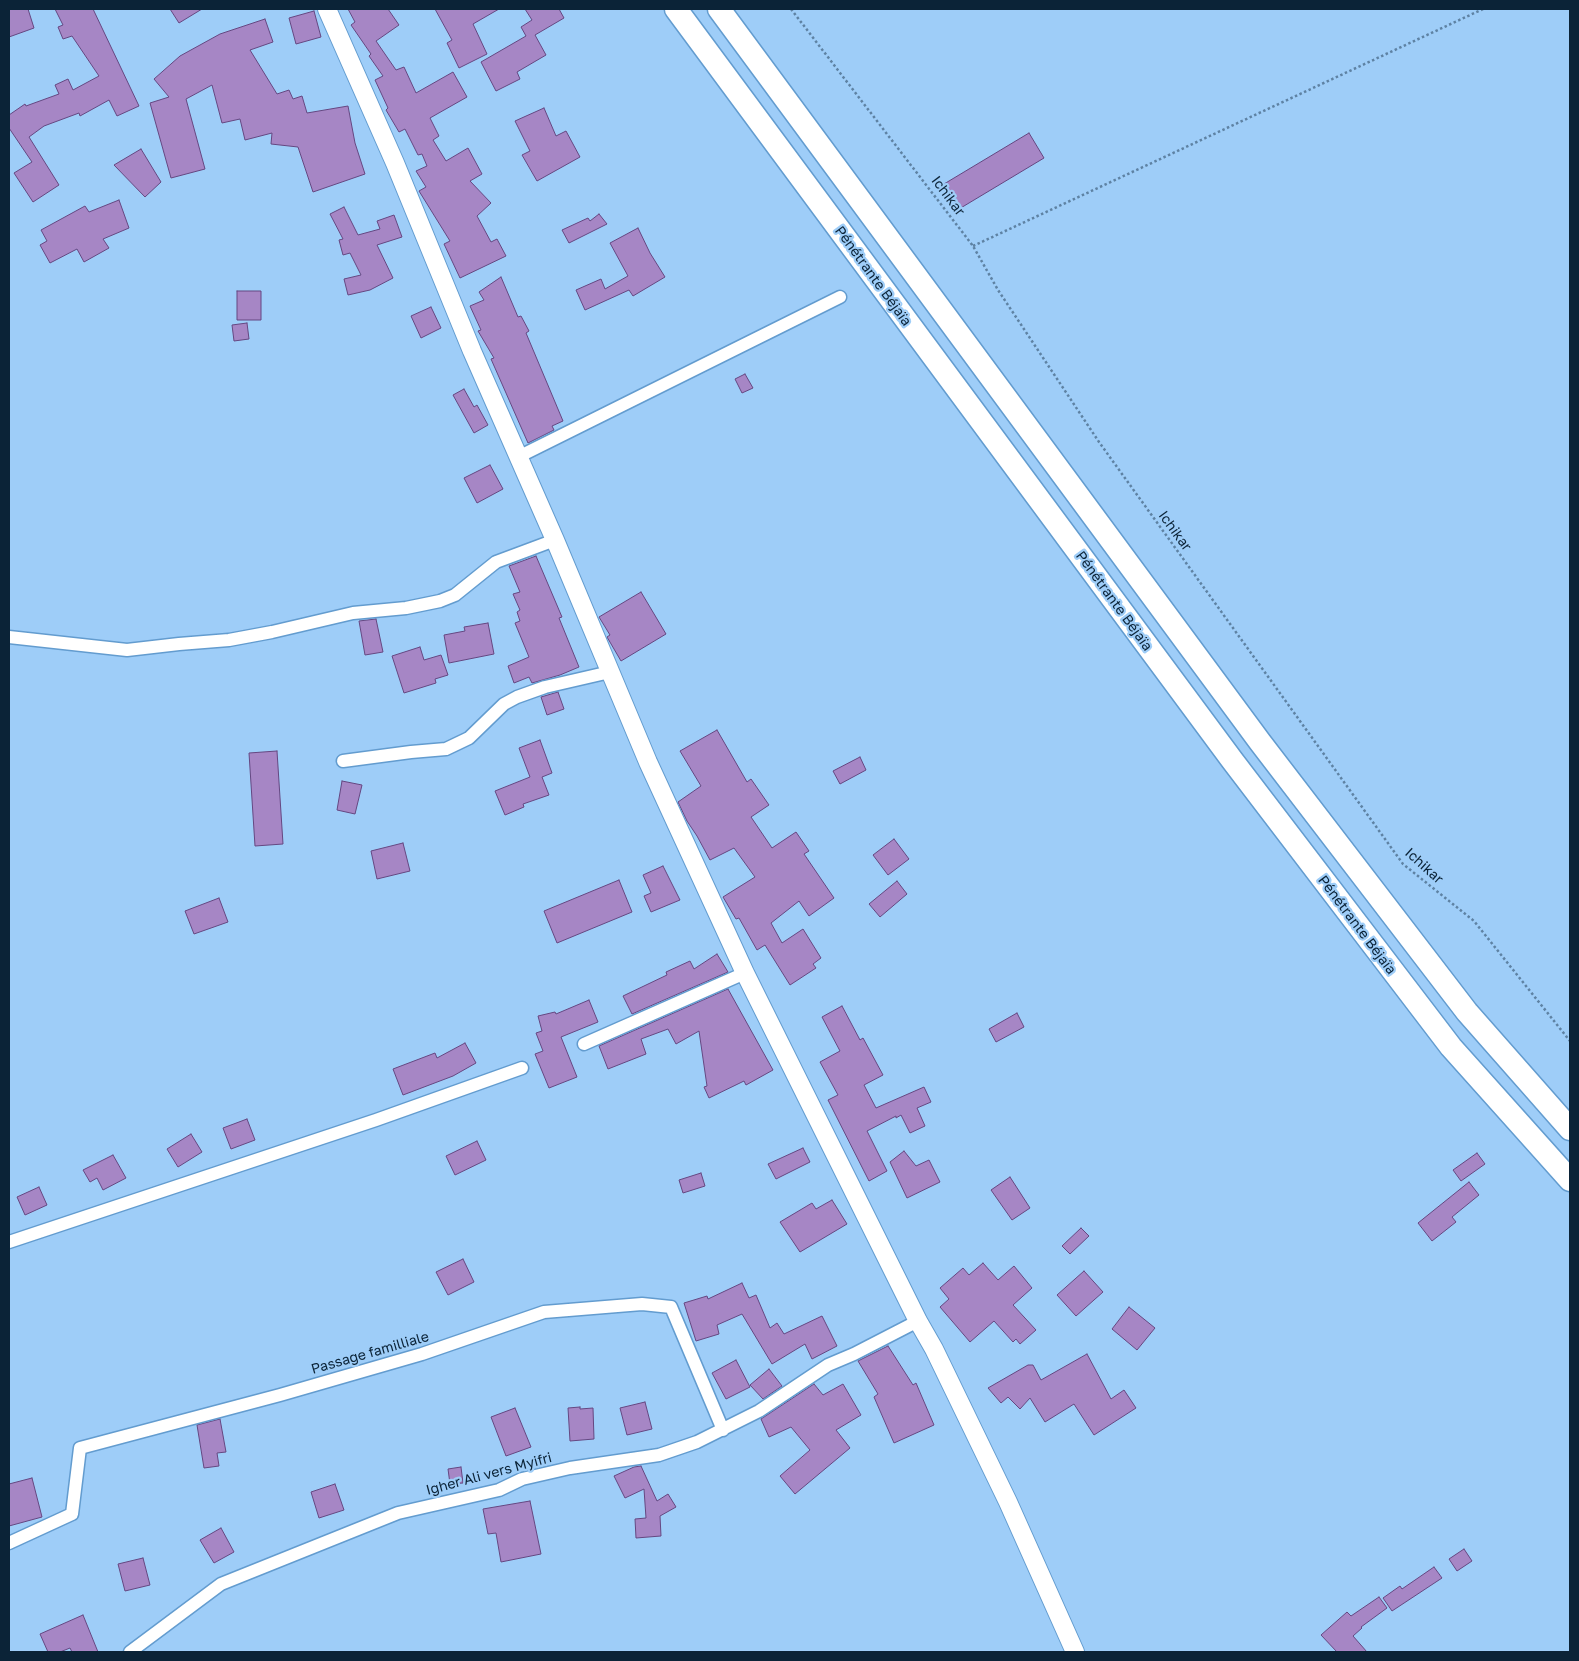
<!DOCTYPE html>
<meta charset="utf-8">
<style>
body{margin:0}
#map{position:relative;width:1579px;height:1661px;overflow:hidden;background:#9ecdf8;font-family:"Golos Text",sans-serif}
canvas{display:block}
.frame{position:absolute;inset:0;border:10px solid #0b2337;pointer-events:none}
</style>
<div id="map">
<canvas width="1579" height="1661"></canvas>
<div class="frame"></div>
</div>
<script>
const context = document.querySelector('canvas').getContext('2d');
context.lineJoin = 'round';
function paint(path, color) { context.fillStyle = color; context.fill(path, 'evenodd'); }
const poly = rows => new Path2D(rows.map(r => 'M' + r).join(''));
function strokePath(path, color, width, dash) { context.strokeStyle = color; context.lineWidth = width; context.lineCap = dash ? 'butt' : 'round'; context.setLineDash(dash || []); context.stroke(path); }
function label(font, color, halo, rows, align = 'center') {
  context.font = font + ' "Golos Text",sans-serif'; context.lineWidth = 4.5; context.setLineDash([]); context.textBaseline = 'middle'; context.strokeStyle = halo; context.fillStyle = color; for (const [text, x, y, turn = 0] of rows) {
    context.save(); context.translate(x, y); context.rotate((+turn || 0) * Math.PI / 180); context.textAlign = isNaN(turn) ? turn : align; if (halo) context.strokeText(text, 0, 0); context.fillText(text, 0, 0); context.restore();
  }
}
const building = poly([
 [9,9,28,9,34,28,9,37,9,9],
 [55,9,93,9,139,106,117,116,109,100,80,116,79,113,44,126,29,137,59,185,33,202,14,173,32,162,9,128,9,115,25,104,26,106,59,94,55,85,68,79,73,90,99,76,72,36,63,39,58,27,63,25,55,9],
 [170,9,202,9,179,23,170,9],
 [348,9,388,9,399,25,376,41,396,70,404,67,416,93,453,72,467,97,430,118,439,136,433,140,446,161,468,148,482,174,470,181,491,203,477,216,491,242,497,239,506,256,460,278,444,244,450,241,419,191,426,187,416,171,427,166,422,154,418,155,405,129,399,132,386,110,388,108,375,80,383,76,369,56,371,54,351,25,355,22,348,9],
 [435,9,499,9,473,24,487,54,459,68,447,43,452,40,435,9],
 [525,9,559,9,564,18,535,35,546,55,517,72,520,79,496,91,481,62,526,36,521,27,532,20,525,9],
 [314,11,321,37,296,44,289,18,314,11],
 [265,19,273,42,250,50,277,94,289,90,293,99,302,96,307,113,348,106,355,143,365,174,313,192,298,147,271,144,272,133,245,140,240,119,222,123,212,85,186,99,205,169,171,178,150,103,169,97,154,79,180,56,220,34,265,19],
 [544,108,556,136,566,131,580,157,537,181,522,155,530,151,515,121,544,108],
 [1029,133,1044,158,954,212,939,187,1029,133],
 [141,149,161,182,145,197,114,165,141,149],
 [119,200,129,228,103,239,109,248,84,262,77,249,50,263,40,245,47,241,41,230,85,206,89,212,119,200],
 [344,207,358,235,380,229,377,221,394,215,402,237,377,245,393,278,370,290,348,295,344,279,361,275,350,253,343,255,339,240,343,239,330,214,344,207],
 [599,214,607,224,569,243,562,230,588,218,590,221,599,214],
 [638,228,650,253,665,277,633,296,629,290,585,310,576,290,601,279,605,289,628,276,610,243,638,228],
 [501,277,518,317,521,316,529,331,526,333,563,421,552,426,554,430,528,443,491,359,494,358,478,331,481,330,470,306,484,300,479,292,501,277],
 [237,291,261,291,261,320,237,320,237,291],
 [431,307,441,328,421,338,411,316,431,307],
 [247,323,249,339,234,341,232,325,247,323],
 [745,374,753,388,742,393,735,379,745,374],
 [464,389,474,407,477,405,488,425,474,433,453,395,464,389],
 [490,465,503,489,477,503,464,478,490,465],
 [536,556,562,617,559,618,579,667,560,675,532,683,529,677,514,683,508,666,529,657,515,623,520,621,517,612,520,610,513,594,520,592,509,566,536,556],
 [641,592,666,634,621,661,607,637,610,635,599,617,641,592],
 [376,619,383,652,365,655,359,621,376,619],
 [488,623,494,654,449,663,444,635,465,631,464,627,488,623],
 [420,647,424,660,441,655,448,675,435,679,436,683,404,693,392,656,420,647],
 [558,692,564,709,547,715,541,697,558,692],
 [717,730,747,782,751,779,769,805,751,817,772,848,796,832,809,851,804,854,834,898,809,916,799,901,771,923,782,943,803,929,821,958,813,964,816,968,790,985,765,945,757,950,739,918,736,919,723,897,755,877,734,848,710,860,697,836,687,821,678,802,701,786,680,751,717,730],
 [540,740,552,773,542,777,549,795,523,804,524,807,505,815,495,791,530,777,519,748,540,740],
 [277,751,283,844,255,846,249,753,277,751],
 [860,757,866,770,840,784,833,771,860,757],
 [342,781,362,785,355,814,337,810,342,781],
 [894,839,909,859,888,875,873,855,894,839],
 [403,843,410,871,377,879,371,851,403,843],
 [663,866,680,900,651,912,644,896,651,893,643,875,663,866],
 [619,880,632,912,557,943,544,911,619,880],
 [897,881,907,894,880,917,869,904,897,881],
 [219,898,228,922,194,934,185,911,219,898],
 [717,954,728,972,632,1014,623,996,667,975,666,972,690,961,694,969,717,954],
 [728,989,773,1070,746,1085,744,1081,709,1098,704,1087,707,1086,699,1031,676,1044,668,1029,641,1039,646,1054,608,1069,599,1046,728,989],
 [589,1000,598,1022,561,1037,577,1077,549,1088,535,1054,543,1051,536,1033,542,1031,538,1016,555,1012,556,1014,589,1000],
 [842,1006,860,1040,863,1038,883,1075,864,1085,876,1108,924,1087,931,1102,917,1108,925,1126,910,1133,901,1115,896,1118,896,1116,867,1131,887,1171,869,1181,828,1100,838,1095,820,1062,840,1051,822,1017,842,1006],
 [1017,1013,1024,1027,996,1042,989,1029,1017,1013],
 [465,1043,476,1063,453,1076,403,1095,393,1069,435,1053,437,1058,465,1043],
 [247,1119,255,1140,231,1149,223,1128,247,1119],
 [191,1134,202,1152,178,1167,167,1149,191,1134],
 [477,1141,486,1160,455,1175,446,1156,477,1141],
 [803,1148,810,1162,776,1179,768,1164,803,1148],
 [904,1151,916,1166,929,1160,940,1182,907,1198,890,1162,904,1151],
 [1477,1153,1485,1164,1461,1181,1453,1170,1477,1153],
 [113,1155,126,1178,103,1190,97,1178,90,1182,83,1170,113,1155],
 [701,1173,705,1186,683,1193,679,1180,701,1173],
 [1010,1177,1030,1208,1012,1220,991,1190,1010,1177],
 [1469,1182,1479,1195,1452,1217,1456,1222,1432,1241,1418,1223,1469,1182],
 [39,1187,47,1205,25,1215,17,1197,39,1187],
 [832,1200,847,1224,800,1252,780,1222,812,1203,816,1209,832,1200],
 [1081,1228,1089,1236,1070,1254,1062,1246,1081,1228],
 [463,1259,474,1282,448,1295,436,1272,463,1259],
 [983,1263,998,1280,1014,1266,1032,1288,1013,1305,1036,1330,1020,1344,1016,1339,1013,1342,994,1321,970,1342,940,1307,949,1299,940,1288,963,1268,969,1275,983,1263],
 [1084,1271,1103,1292,1076,1316,1057,1295,1084,1271],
 [742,1283,749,1298,756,1295,770,1328,777,1323,784,1334,822,1316,837,1346,812,1359,805,1344,772,1364,742,1314,717,1325,719,1334,696,1341,684,1303,707,1296,708,1299,742,1283],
 [1129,1307,1155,1328,1137,1350,1112,1329,1129,1307],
 [888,1346,913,1385,916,1383,934,1425,894,1443,874,1397,878,1394,858,1361,888,1346],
 [1087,1354,1111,1399,1124,1390,1136,1408,1094,1435,1074,1404,1045,1422,1030,1398,1020,1409,1008,1397,1001,1403,988,1388,1028,1365,1033,1365,1041,1380,1087,1354],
 [736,1360,750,1387,726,1399,712,1373,736,1360],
 [769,1369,782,1386,763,1399,750,1385,769,1369],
 [814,1384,823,1395,843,1384,861,1415,836,1430,850,1448,795,1494,780,1476,810,1450,791,1427,769,1437,761,1419,814,1384],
 [645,1402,652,1429,627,1435,620,1408,645,1402],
 [580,1407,580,1409,593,1408,594,1439,570,1441,568,1408,580,1407],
 [515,1408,531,1447,506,1456,491,1417,515,1408],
 [220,1419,226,1452,217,1453,219,1466,204,1468,197,1425,220,1419],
 [641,1466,657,1501,668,1494,676,1507,660,1516,661,1536,636,1538,635,1519,646,1518,644,1489,625,1498,614,1476,634,1467,641,1466],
 [461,1467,463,1483,450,1484,448,1469,461,1467],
 [32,1478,42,1517,9,1526,9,1484,32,1478],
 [335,1484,344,1510,319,1518,311,1492,335,1484],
 [530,1501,541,1554,501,1562,496,1533,488,1534,483,1509,530,1501],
 [221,1528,234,1552,214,1563,200,1540,221,1528],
 [1464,1549,1472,1561,1457,1571,1449,1559,1464,1549],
 [143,1558,150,1585,125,1591,118,1564,143,1558],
 [1434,1567,1442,1578,1392,1611,1383,1598,1400,1586,1402,1589,1434,1567],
 [1379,1597,1387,1608,1361,1627,1362,1628,1353,1636,1367,1652,1337,1652,1321,1635,1347,1612,1351,1616,1379,1597],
 [83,1615,98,1652,72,1652,70,1648,60,1652,48,1652,40,1634,83,1615]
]);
const path = poly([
 [791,9,973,246,998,290,1099,442,1403,864,1474,921,1570,1041],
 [973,246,1483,9]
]);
const minor = poly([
 [518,457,840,297],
 [9,637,127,650,179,644,229,640,272,632,353,613,406,608,440,601,455,595,496,562,555,540],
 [343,761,411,752,446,749,469,738,504,704,517,697,545,687,610,672],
 [584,1044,745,973],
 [9,1242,376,1120,522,1068],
 [9,1543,72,1514,80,1448,280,1395,422,1354,544,1312,642,1304,671,1307,723,1430],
 [130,1652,221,1584,398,1513,499,1490,522,1479,570,1468,659,1455,697,1442,759,1411,828,1365,854,1354,918,1321]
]);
const secondary = poly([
 [327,9,395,163,472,351,555,540,648,762,745,973,918,1321,934,1349,1008,1502,1075,1652]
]);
const motorway = poly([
 [676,9,1232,760,1451,1047,1570,1180],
 [719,9,1260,742,1467,1012,1570,1129]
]);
const streetNames = [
 ["Ichikar",948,196,53],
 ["Pénétrante Béjaïa",873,276,54],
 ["Ichikar",1175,531,54],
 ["Pénétrante Béjaïa",1114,601,54],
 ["Ichikar",1424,866,42],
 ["Pénétrante Béjaïa",1357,925,53],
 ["Passage familliale",370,1353,-16],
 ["Igher Ali vers Myifri",489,1474,-15]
];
paint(building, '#a686c5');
strokePath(building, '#654781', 1);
strokePath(minor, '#639ccf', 15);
strokePath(secondary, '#639ccf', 20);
strokePath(motorway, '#639ccf', 25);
strokePath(path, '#5e82a3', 2.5, [2.5, 2.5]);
strokePath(minor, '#fff', 12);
strokePath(secondary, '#fff', 18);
strokePath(motorway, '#fff', 22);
label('14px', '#0b2337', '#9ecdf8', streetNames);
</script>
